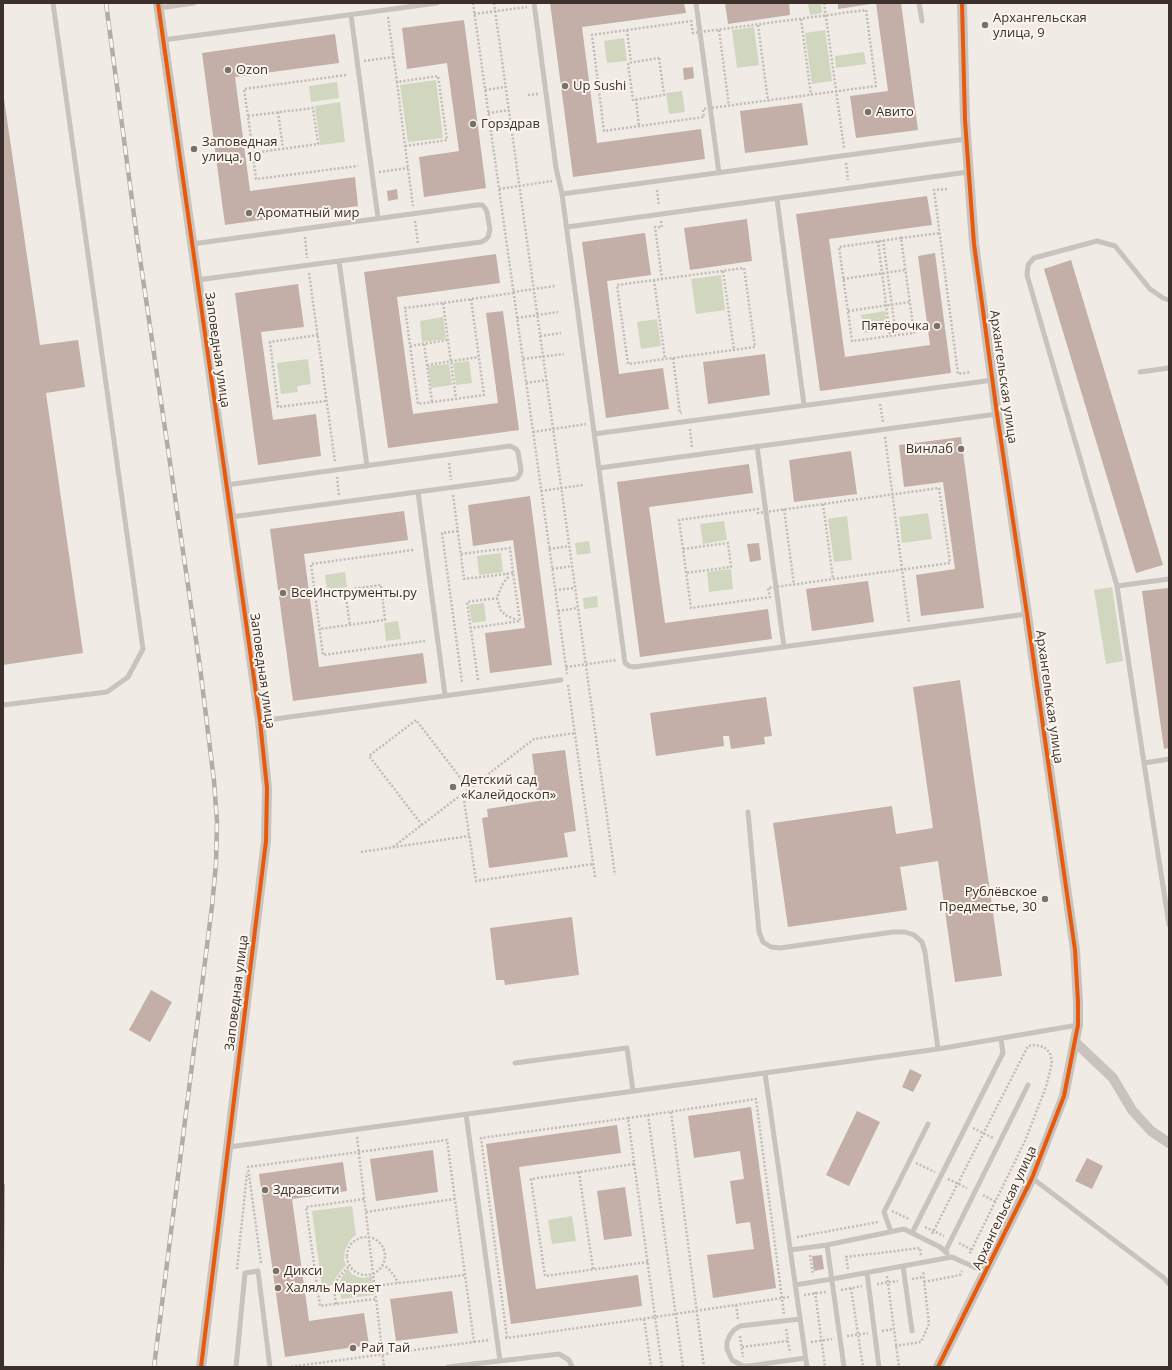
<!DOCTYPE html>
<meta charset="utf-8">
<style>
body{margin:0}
#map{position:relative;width:1172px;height:1370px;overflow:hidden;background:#f0ebe5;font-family:"Open Sans",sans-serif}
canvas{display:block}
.frame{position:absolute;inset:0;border:4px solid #3b302b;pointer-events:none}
</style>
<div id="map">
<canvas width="1172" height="1370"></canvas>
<div class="frame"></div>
</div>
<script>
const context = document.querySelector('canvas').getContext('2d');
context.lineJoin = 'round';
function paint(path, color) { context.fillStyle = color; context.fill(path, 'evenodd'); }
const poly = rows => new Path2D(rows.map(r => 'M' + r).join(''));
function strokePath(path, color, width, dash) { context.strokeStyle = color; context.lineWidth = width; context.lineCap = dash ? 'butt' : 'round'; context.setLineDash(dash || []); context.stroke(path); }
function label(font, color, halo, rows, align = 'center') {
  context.font = font + ' "Open Sans",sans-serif'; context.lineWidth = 4; context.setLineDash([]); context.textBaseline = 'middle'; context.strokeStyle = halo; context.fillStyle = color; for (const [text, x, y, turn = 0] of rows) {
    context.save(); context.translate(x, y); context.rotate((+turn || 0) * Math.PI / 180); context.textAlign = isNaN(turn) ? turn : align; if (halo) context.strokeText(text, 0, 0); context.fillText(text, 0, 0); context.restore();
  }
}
const green = poly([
 [808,3,821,3,822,13,810,15],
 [754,27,759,65,737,68,732,30],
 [825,30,832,81,812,84,805,33],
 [624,38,627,61,607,63,604,41],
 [864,52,866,64,836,68,835,56],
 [436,80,443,138,408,142,400,85],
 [337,82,339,98,311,102,309,86],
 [682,91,685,112,669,114,666,93],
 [340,102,345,142,320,145,315,106],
 [721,275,725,310,696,314,691,279],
 [885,311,888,330,864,333,861,315],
 [443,317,446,339,422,342,420,321],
 [657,319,661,346,641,349,637,322],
 [308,359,311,384,297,386,298,392,281,394,277,363],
 [469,361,472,383,456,385,453,363],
 [449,364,452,385,431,388,428,366],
 [928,513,932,539,902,543,899,517],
 [847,516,852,560,834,562,828,519],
 [724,521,727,540,703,544,700,524],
 [589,541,591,553,577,555,575,543],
 [501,553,503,572,479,575,477,556],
 [731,569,733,589,709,592,707,572],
 [345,572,347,587,327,590,325,575],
 [1112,587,1123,661,1106,664,1094,590],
 [597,596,598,607,584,609,583,598],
 [484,603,486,621,472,623,469,605],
 [398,621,401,639,386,641,384,623],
 [352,1206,356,1235,351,1239,345,1250,344,1260,346,1265,336,1277,333,1285,322,1287,312,1211],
 [572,1216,576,1241,552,1244,548,1220],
 [348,1269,352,1274,358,1277,364,1278,372,1276,374,1295,341,1299,339,1283,343,1275]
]);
const building = poly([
 [550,3,684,3,686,13,582,27,597,143,701,129,705,159,573,177],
 [725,3,789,3,790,15,728,24],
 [838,3,871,3,871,4,838,9],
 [876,3,901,3,918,130,856,138,850,96,888,91],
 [464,20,486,188,424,197,419,157,459,151,447,63,407,69,402,28],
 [335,34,339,63,235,77,250,191,355,177,358,206,225,225,202,53],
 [693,67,694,78,684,80,683,68],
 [3,92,40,345,78,340,85,387,46,393,83,653,3,665],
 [802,103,808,145,745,153,740,111],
 [397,189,398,199,388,201,387,191],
 [927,196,932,225,829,239,845,357,930,345,918,256,935,253,951,373,820,391,796,214],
 [747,219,752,261,690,270,684,228],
 [645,233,651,275,607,281,619,374,663,368,669,409,606,418,582,242],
 [496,254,500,283,397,297,413,414,498,403,486,313,503,311,519,430,388,448,364,272],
 [1071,260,1163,565,1136,573,1044,269],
 [298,284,304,327,261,332,273,420,316,414,321,456,258,465,235,293],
 [765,354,770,395,708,404,703,362],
 [961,437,984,608,921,616,916,575,955,569,943,482,904,487,899,445],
 [851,451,857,494,794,502,789,460],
 [749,464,753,493,649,507,665,623,768,609,772,639,640,657,617,482],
 [530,496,552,665,490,673,485,633,525,628,513,540,473,546,468,505],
 [404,511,408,540,304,554,319,667,423,653,427,683,293,701,270,529],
 [759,543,761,560,750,562,747,544],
 [868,581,874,622,812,631,806,589],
 [1168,588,1169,748,1164,749,1142,591],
 [960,680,1002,976,955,982,938,861,900,867,907,910,788,927,773,823,892,806,896,834,933,828,913,687],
 [766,697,772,736,764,737,765,744,731,749,729,736,723,736,724,746,656,756,650,713],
 [565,750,576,831,564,833,568,857,489,868,482,818,488,817,487,809,538,801,532,754],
 [572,917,579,975,505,985,504,980,496,980,490,928],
 [151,990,172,1002,150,1042,129,1030],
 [910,1069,922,1075,913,1092,902,1087],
 [751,1107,776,1288,713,1298,707,1255,754,1249,750,1222,736,1224,730,1181,744,1179,740,1151,694,1158,688,1116],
 [857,1111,880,1122,849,1186,826,1175],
 [617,1125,621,1153,519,1167,536,1289,638,1275,642,1306,511,1324,486,1144],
 [433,1150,438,1192,376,1201,370,1159],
 [1087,1158,1103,1166,1092,1189,1075,1181],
 [343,1162,347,1191,292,1199,309,1321,364,1313,369,1345,285,1357,259,1174],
 [3,1184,5,1184,4,1278,3,1278],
 [625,1187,632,1236,604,1240,597,1191],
 [822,1255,824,1269,814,1271,812,1256],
 [452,1291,458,1333,396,1341,390,1299]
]);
const path = poly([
 [473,3,567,674],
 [494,3,615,875],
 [824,3,844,148],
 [866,10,876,86,703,109,704,117,604,131,592,35,691,21,693,33,866,10],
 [474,14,527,7],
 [388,17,397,82],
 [801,19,811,95],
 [758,25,768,101],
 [627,30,631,62],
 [719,30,729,106],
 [659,58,664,95,633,100,628,63,659,58],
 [364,61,393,57],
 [346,75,244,89,248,116,256,179,358,166],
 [485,90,505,87],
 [528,95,538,94],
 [636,99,639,126],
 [278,112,283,148],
 [488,113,509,110],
 [248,116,313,108,318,144,253,153],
 [405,146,447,140,438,76,397,82,405,146,408,168,413,206],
 [846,163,848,180],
 [379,172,408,168],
 [499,189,552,181],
 [947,189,934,190,958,374,971,372],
 [657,190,659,206],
 [415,221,418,244],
 [661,221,662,227,655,227,662,279],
 [305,237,307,258],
 [901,238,839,247,852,341,914,333,901,238,940,233],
 [883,240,896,335],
 [878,241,890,336],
 [744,268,755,347,628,364,617,285,744,268],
 [723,271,734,350],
 [309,273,335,462],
 [843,279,905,270],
 [654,280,665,359],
 [513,292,555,286],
 [471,299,484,395,418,404,405,308,443,303,513,293],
 [443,303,456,399],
 [848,311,910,302],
 [517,318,558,312],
 [318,335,270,342,278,407,326,401],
 [540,336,561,333],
 [424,344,432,402],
 [410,346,448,340],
 [673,358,680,413,682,413],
 [523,359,564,354],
 [427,365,479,357],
 [526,383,546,380],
 [880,404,883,422],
 [690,429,692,448],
 [533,432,586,424],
 [885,437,909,623],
 [449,463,451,480],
 [337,477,339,496],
 [939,488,950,563,768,588,770,597,691,608,679,520,758,509,758,513,939,488],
 [541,491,583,485],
 [453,495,464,579,513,573],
 [823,504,833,579],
 [784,509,794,585],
 [458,531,442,533,462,682],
 [549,549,569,546],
 [683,549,728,543,731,567,686,573],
 [413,550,311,564,315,594,323,655,425,641],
 [461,554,510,548,513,573,520,621,471,628],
 [552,569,572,566],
 [507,573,508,577,502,585,497,598,499,605,501,611,507,616,517,620],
 [345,590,350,625],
 [555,590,575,588],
 [315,594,381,585,385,620,320,629],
 [558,611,578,608],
 [566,667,617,660],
 [478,680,467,602,497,598],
 [568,685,595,877],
 [463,793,476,881,593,864],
 [422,825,369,756,416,720,469,789],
 [393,847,534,739,575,733],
 [361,852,469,836],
 [671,1112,704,1367],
 [648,1115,683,1367],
 [628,1118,756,1099,784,1314],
 [973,1128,993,1138],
 [357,1137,384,1367],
 [916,1163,935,1172],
 [634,1164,531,1179,545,1276,648,1262],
 [579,1172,593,1269],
 [948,1179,967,1188],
 [983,1195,996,1202],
 [364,1199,306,1207,320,1306,376,1299],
 [892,1211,909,1219],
 [366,1212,454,1199],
 [925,1227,944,1236],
 [932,1234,1028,1046,1035,1045,1044,1047,1050,1053,1052,1063,1046,1087,1025,1141,969,1255],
 [797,1237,878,1222],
 '347 1256a19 19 0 1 1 38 0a19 19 0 1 1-38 0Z',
 [959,1243,972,1250],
 [810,1255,813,1275],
 [261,1263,248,1167,447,1140,474,1342,289,1367],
 [382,1265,388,1268,395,1277,398,1283],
 [237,1269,247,1173],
 [848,1269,846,1257,920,1248,921,1256],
 [887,1276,899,1367],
 [912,1279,923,1277],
 [924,1282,960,1275,962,1271],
 [877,1284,898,1281],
 [375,1286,465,1275],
 [851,1288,863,1367],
 [841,1290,862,1286],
 [815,1292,825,1367],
 [804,1295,826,1292],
 [336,1304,334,1289,338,1278,349,1266],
 [736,1305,738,1319],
 [644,1319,651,1367],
 [786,1329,790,1353],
 [882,1331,894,1329],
 [740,1336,743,1357],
 [847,1336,868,1333],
 [505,1338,507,1338,655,1317,628,1118,481,1138,507,1338],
 [474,1342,490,1340],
 [811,1342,832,1339],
 [895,1346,921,1342,929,1324,923,1271],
 [742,1347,788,1341],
 [662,1367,655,1317,789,1297]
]);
const lane = poly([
 [534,3,556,168,562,194,625,663,629,666,634,667,1027,614],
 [696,3,719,173],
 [919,3,922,21],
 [159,8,194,3],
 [351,15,378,218],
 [163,40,437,3],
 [562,194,966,139],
 [777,199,804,405],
 [567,227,968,172],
 [192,244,477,205,482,205,485,208,487,212,490,230,488,237,485,240,481,242,197,280],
 [339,261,367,466],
 [1169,300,1163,298,1150,289,1115,246,1097,241,1034,258,1028,265,1027,275,1117,586,1169,579],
 [1140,372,1169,368],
 [594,434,993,380],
 [757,446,784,647],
 [599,468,997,414],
 [226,485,510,446,516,449,518,452,521,470,520,474,517,478,514,479,231,517],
 [418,492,445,695],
 [1117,586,1144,763,1169,759],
 [3,705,107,692,128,677,143,649,53,3],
 [260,721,561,680],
 [1144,763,1169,925],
 [748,812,759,932,763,942,771,947,780,948,893,932,905,932,914,935,922,942,925,952,938,1049],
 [515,1063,627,1048,633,1091],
 [765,1073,807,1367],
 [466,1114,500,1361],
 [229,1147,938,1049,1078,1025],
 [1032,1178,1164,1278,1169,1284],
 [891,1232,884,1212,928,1124],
 [912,1233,1003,1053,1001,1039],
 [827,1245,904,1229,940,1247,947,1253],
 [790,1250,827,1245,844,1367],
 [945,1252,1028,1085],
 [903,1266,912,1331],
 [867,1273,879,1367],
 [795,1285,832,1279,952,1257,985,1272],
 [800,1319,740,1326,734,1330,730,1335,727,1342,727,1349,732,1360,743,1366,749,1366,805,1358],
 [236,1367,245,1273,258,1271,270,1367],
 [448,1367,559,1354,569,1360,572,1367]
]);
const street = poly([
 [158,3,260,721,267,788,266,841,201,1367],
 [1075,1042,1113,1078,1132,1110,1151,1131,1169,1143],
 [938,1367,1032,1178,1064,1096,1078,1025,1078,1002,1075,950,1027,614,997,414,974,244,965,120,962,3]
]);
const rail = poly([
 [106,3,137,238,200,667,214,781,217,822,216,864,212,906,154,1367]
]);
const cycleway = poly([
 [158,3,260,721,267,788,266,841,201,1367],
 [938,1367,1032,1178,1064,1096,1078,1025,1078,1002,1075,950,1027,614,997,414,974,244,965,120,962,3]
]);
const markers = [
 [985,25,4,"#7a716c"],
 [228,70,4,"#7a716c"],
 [565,86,4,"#7a716c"],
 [868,112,4,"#7a716c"],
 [473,124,4,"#7a716c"],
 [194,149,4,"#7a716c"],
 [249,213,4,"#7a716c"],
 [937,326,4,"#7a716c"],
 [961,449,4,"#7a716c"],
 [283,593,4,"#7a716c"],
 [453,787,4,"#7a716c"],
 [1045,899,4,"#7a716c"],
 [265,1190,4,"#7a716c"],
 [276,1271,4,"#7a716c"],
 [278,1288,4,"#7a716c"],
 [353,1348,4,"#7a716c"]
];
const poiNames = [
 ["Архангельская",993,18],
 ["улица, 9",993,33],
 ["Ozon",236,70],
 ["Up Sushi",573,86],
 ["Авито",876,112],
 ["Горздрав",481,124],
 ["Заповедная",202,142],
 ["улица, 10",202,157],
 ["Ароматный мир",257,213],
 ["Пятёрочка",929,326,"right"],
 ["Винлаб",953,449,"right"],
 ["ВсеИнструменты.ру",291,593],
 ["Детский сад",461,780],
 ["«Калейдоскоп»",461,795],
 ["Рублёвское",1037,892,"right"],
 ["Предместье, 30",1037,907,"right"],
 ["Здравсити",273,1190],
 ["Дикси",284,1271],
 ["Халяль Маркет",286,1288],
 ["Рай Тай",361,1348]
];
const streetNames = [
 ["Заповедная улица",217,350,82],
 ["Архангельская улица",1003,377,82],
 ["Заповедная улица",262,671,82],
 ["Архангельская улица",1049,697,82],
 ["Заповедная улица",237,993,-83],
 ["Архангельская улица",1005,1208,-65]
];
paint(green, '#d1d6bf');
paint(building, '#c3afa7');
strokePath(path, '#c2bbb6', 2.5, [2, 2]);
strokePath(lane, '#c9c3be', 5);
strokePath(street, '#c9c3be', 10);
strokePath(rail, '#b1aca8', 4.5);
strokePath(rail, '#fbf5ee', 3, [9]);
strokePath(cycleway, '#e8590c', 4);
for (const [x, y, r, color] of markers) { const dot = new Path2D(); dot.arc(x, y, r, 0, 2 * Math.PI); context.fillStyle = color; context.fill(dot); strokePath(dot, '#fbf5ee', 1.5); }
label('13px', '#3b302b', '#fbf5ee', poiNames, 'left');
label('13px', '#3b302b', '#fbf5ee', streetNames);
</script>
